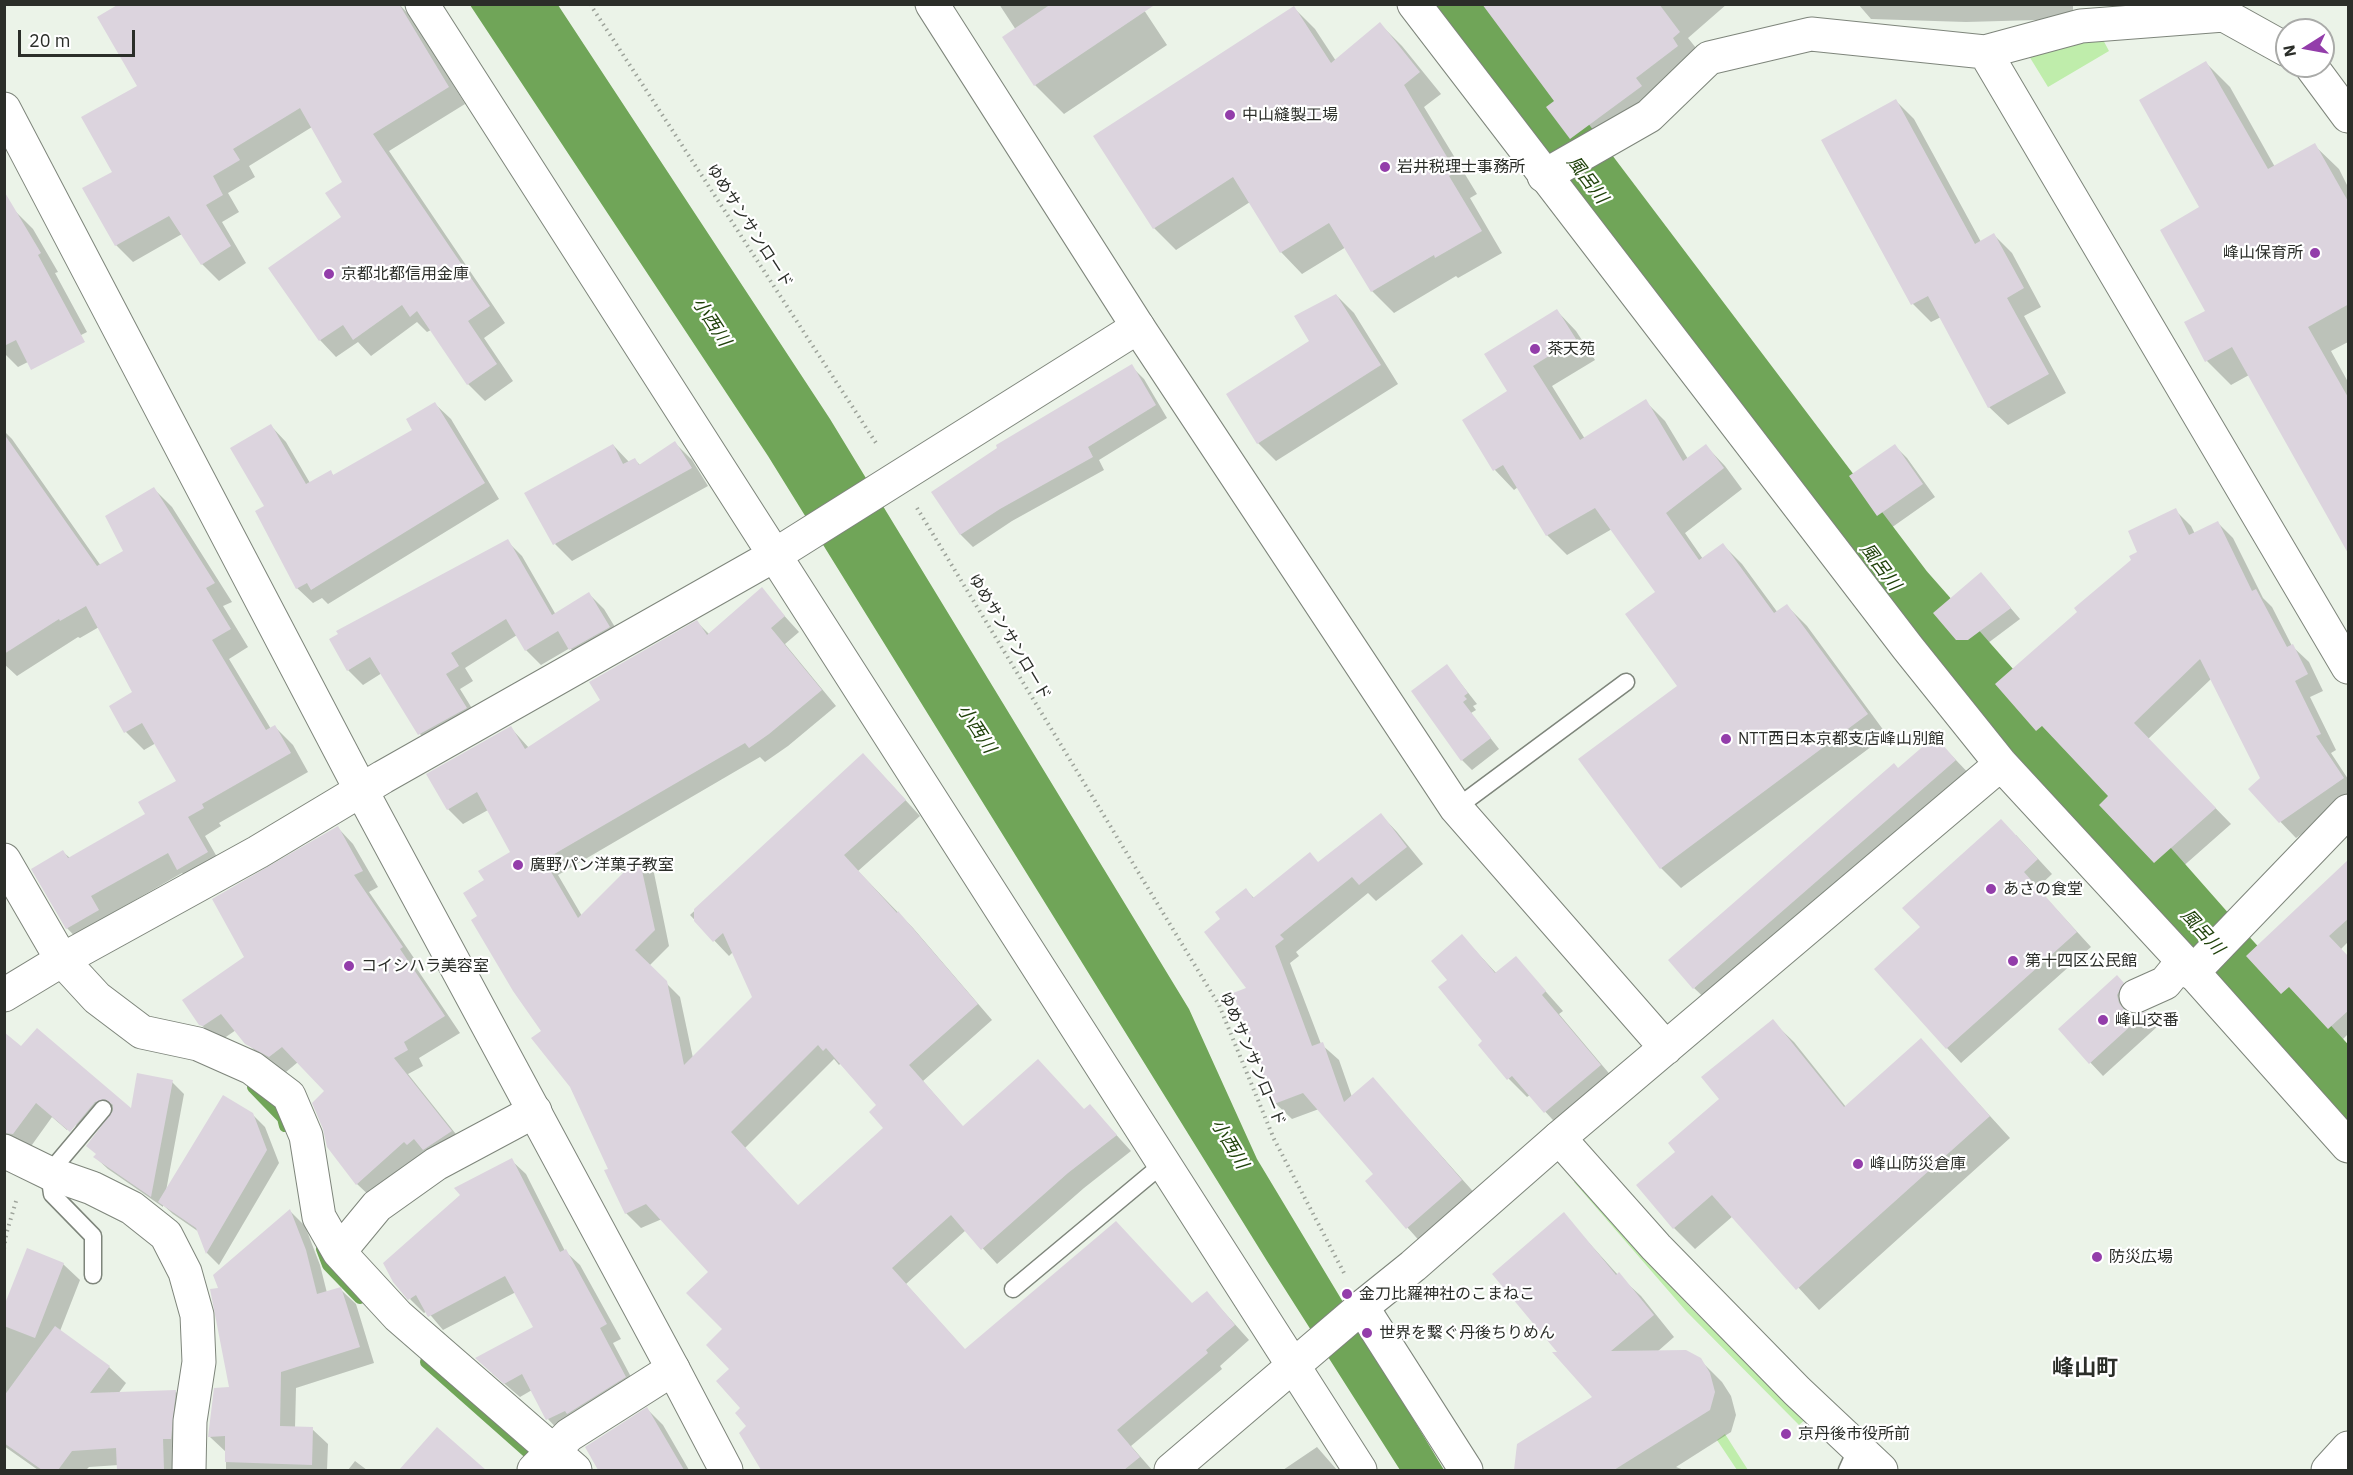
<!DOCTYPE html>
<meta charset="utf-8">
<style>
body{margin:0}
#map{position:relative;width:2353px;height:1475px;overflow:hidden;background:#ebf3e8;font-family:"IBM Plex Sans",sans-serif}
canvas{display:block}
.frame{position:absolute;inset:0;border:6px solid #2b2e29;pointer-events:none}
.north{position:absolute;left:2275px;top:18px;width:60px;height:60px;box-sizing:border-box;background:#fff;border:2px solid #aaaba9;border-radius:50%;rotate:259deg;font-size:16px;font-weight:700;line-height:24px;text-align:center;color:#2b2e29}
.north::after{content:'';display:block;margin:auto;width:21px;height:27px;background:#933daa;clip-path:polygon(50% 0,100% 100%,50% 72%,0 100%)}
.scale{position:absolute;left:18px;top:30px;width:117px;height:27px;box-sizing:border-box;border:3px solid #2b2e29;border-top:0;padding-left:8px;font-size:18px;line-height:21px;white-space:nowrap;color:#2b2e29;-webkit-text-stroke:4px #fff;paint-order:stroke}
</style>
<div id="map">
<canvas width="2353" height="1475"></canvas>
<div class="frame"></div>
<div class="north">N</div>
<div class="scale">20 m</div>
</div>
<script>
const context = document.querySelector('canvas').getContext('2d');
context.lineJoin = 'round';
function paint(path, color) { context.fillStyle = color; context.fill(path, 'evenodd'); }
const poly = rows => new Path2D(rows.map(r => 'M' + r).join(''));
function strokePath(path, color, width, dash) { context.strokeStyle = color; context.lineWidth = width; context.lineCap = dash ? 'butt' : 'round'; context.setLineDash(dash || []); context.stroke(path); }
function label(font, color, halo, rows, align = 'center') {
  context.font = font + ' "IBM Plex Sans","Noto Sans JP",sans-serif'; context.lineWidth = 4.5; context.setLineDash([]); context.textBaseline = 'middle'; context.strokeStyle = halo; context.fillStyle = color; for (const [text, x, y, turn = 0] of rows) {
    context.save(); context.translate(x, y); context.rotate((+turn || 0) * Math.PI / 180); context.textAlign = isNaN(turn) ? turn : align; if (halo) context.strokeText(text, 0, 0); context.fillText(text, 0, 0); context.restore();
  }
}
const green = poly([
 [2101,36,2109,51,2048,87,2029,56],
 [1580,1179,1690,1307,1806,1419,1799,1425,1686,1311,1574,1182],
 [1725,1434,1748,1470,1737,1470,1717,1440]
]);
const water = poly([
 [470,5,558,5,830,419,1189,1009,1257,1159,1444,1470,1400,1470,1267,1261,768,456]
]);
const shadow = poly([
 [399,4,412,18,465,104,389,151,505,323,484,338,513,381,485,401,468,384,431,330,427,332,417,322,371,356,358,342,336,357,320,340,343,217,344,182,312,127,249,166,255,177,228,193,239,212,222,222,246,263,219,281,202,264,182,234,133,262,116,245],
 [999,4,1140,4,1167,45,1064,114,1035,85,1016,30],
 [1484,4,1727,4,1688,38,1700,53,1592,159,1572,138,1548,107,1556,101],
 [1858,4,2073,4,2073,19,1966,22,1871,19],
 [1294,8,1315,29,1336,61,1380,24,1402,46,1441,94,1424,107,1477,194,1470,198,1502,253,1458,278,1456,276,1394,313,1372,291,1346,247,1302,274,1281,252,1250,202,1176,250,1154,228,1095,136],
 [2206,63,2230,87,2275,167,2314,145,2339,169,2348,187,2348,342,2331,351,2348,382,2348,541,2249,375,2231,385,2207,361,2207,311,2201,208],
 [1896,101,1914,119,1981,242,1994,235,2012,253,2041,307,2024,316,2066,393,2008,425,1989,407,1941,317,1931,322,1913,304],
 [15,211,33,229,58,272,55,273,87,332,18,367,4,353,4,217],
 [1336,295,1354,313,1398,384,1276,461,1258,443],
 [1557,311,1576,331,1595,360,1552,386,1585,439,1645,401,1665,421,1688,459,1706,446,1725,466,1742,489,1685,533,1703,559,1723,545,1742,564,1778,613,1787,606,1807,626,1887,735,1681,888,1661,868,1580,760,1680,686,1657,593,1612,529,1567,555,1547,535,1518,487,1514,490,1495,470,1464,420,1510,391],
 [1131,366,1144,379,1167,418,1099,460,1104,470,1012,521,973,547,961,535,933,492],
 [435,404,451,419,499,499,328,604,322,598,313,603,297,588,266,507,271,426,286,442,310,483,330,472,334,476,414,430],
 [4,431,12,439,101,566,125,552,154,489,172,507,232,602,223,606,248,647,229,659,271,729,275,727,293,745,308,772,219,823,221,826,205,836,225,871,196,887,182,873,109,915,117,929,85,947,67,928,33,869,63,852,70,858,147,815,178,782,156,743,144,750,126,732,134,693,99,627,80,638,78,637,17,676,4,664],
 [675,443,692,460,708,486,572,561,555,544,613,445,629,462,634,459,640,465],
 [1895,446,1907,458,1935,497,1891,528,1879,516,1851,476],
 [2175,510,2191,526,2195,534,2218,523,2233,538,2263,598,2272,607,2292,646,2309,662,2323,691,2310,697,2336,750,2331,753,2348,779,2348,802,2296,838,2250,790,2262,778,2211,679,2148,739,2231,824,2171,877,2101,805,2111,796,2058,741,2053,746,2037,730,2079,612,2133,560],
 [507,541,522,556,556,615,589,594,604,609,624,642,585,664,570,648,541,665,526,650,517,635,465,668,473,681,460,689,481,723,434,749,420,734,382,673,363,685,348,670],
 [1991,585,2020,619,1972,655,1935,613],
 [761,590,799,632,785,644,836,706,788,746,765,762,760,757,558,875,582,916,639,859,654,873,669,946,649,966,680,997,693,1058,754,997,733,952,729,956,690,915,863,755,878,770,920,816,858,871,913,928,992,1020,923,1081,964,1128,1038,1061,1084,1110,1090,1106,1131,1151,1084,1188,997,1264,966,1230,906,1284,966,1351,1193,1305,1207,1293,1249,1340,1220,1366,1222,1369,1131,1446,1152,1470,762,1470,741,1433,749,1426,731,1370,724,1329,710,1272,662,1219,641,1228,626,1213,610,1170,544,1031,479,917,486,880,512,853,488,810,463,824,448,809,511,728,529,748,602,701,697,622,709,634],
 [834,1059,839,1065,841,1063,878,1106,885,1128,798,1206,745,1148],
 [1447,666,1477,704,1473,706,1476,710,1471,713,1499,749,1472,770,1462,760,1413,691],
 [1935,738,1974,779,1713,1006,1694,988,1899,769],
 [1381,815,1397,832,1423,864,1376,901,1368,893,1296,952,1299,956,1290,963,1321,1044,1339,1060,1352,1097,1373,1079,1478,1197,1423,1245,1367,1182,1375,1175,1319,1109,1292,1119,1275,1103,1249,988,1222,920,1246,890,1255,899,1319,863],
 [338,828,353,844,378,887,369,892,418,964,415,966,460,1033,419,1058,423,1066,408,1074,467,1148,373,1199,357,1184,326,1091,298,1062,286,1072,263,1060,236,1030,220,1041,200,1024],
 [2016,835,2052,874,2037,888,2091,947,1961,1063,1947,1048,1922,927],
 [2348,886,2348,942,2340,950,2348,959,2348,1034,2341,1041,2302,999,2295,1005,2248,956],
 [1462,936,1497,974,1516,958,1563,1011,1559,1014,1618,1084,1563,1131,1530,1095,1527,1097,1509,1079,1480,1045,1484,1041,1449,980],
 [2117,977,2135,996,2129,1008,2130,1015,2135,1016,2147,1013,2159,1025,2103,1076,2060,1030],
 [1772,1021,1794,1042,1846,1107,1921,1040,2010,1138,1819,1310,1733,1216,1695,1249,1674,1228,1677,1152,1721,1100],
 [21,1048,132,1111,172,1082,184,1094,166,1191,252,1114,265,1127,279,1163,219,1265,207,1253,199,1232,173,1214,163,1205,163,1207,108,1169,95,1157,114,1112,108,1114,86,1139,75,1128,80,1113,67,1130,52,1117,29,1149,4,1133],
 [511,1160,526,1174,565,1251,580,1265,621,1339,613,1343,639,1392,562,1434,548,1419,532,1390,520,1397,492,1373,535,1328,516,1292,443,1330,427,1311,424,1313,410,1299],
 [290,1211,305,1226,320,1265,327,1293,340,1289,356,1304,374,1363,296,1388,295,1428,312,1429,328,1444,327,1470,226,1470,226,1452,210,1437,231,1389,220,1289],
 [1563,1214,1618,1275,1641,1296,1674,1337,1657,1352,1700,1360,1722,1382,1731,1396,1736,1415,1731,1432,1676,1467,1684,1470,1519,1470,1518,1445,1595,1398,1560,1353],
 [63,1264,80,1280,60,1331,109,1367,126,1383,118,1394,175,1391,192,1408,179,1470,119,1470,119,1465,89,1467,86,1470,38,1470,4,1446,4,1310],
 [647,1409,663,1425,689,1470,599,1470,587,1448],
 [437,1429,483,1470,401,1470],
 [1317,1447,1337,1470,1283,1470],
 [355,1461,367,1470,348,1470]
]);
const stream = poly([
 [253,1087,283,1118,285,1126],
 [322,1249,328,1265,360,1298],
 [426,1362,539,1462]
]);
const river = poly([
 [1454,4,1901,595,2223,960,2348,1096]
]);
const building = poly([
 [119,4,399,4,449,87,373,134,490,306,468,321,497,364,467,385,417,311,410,317,402,305,353,340,343,325,319,341,268,268,341,217,325,193,342,182,300,108,233,149,240,160,213,176,223,195,206,205,231,246,201,265,169,216,115,246,82,188,112,172,81,117,137,86,97,17],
 [1051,4,1156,4,1034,86,1002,37],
 [1482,4,1659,4,1680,32,1673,38,1678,46,1636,78,1642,86,1570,139,1546,107,1554,101],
 [1294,6,1331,63,1380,22,1420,72,1404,85,1456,172,1449,176,1482,231,1435,258,1434,255,1371,292,1329,223,1280,253,1233,177,1153,229,1093,136],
 [2206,61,2268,169,2315,143,2349,203,2349,304,2308,327,2349,399,2349,555,2232,347,2205,362,2184,322,2205,311,2160,230,2199,207,2139,100],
 [1896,99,1975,244,1994,233,2024,288,2007,298,2049,374,1988,408,1928,296,1911,305,1821,140],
 [4,191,41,253,38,255,85,342,31,370,16,340,4,346],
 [1336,294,1381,365,1257,444,1226,394,1309,341,1294,316],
 [1557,309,1576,339,1533,366,1580,440,1646,399,1683,461,1706,444,1724,468,1666,513,1699,560,1723,543,1774,613,1787,604,1868,714,1660,869,1578,759,1677,686,1625,614,1655,592,1595,508,1546,536,1503,465,1493,471,1462,420,1507,391,1484,354],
 [1132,364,1156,405,1088,447,1093,457,1000,509,960,535,931,492,997,448,996,445],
 [435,402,485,483,311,590,307,583,296,589,255,511,264,506,230,448,271,424,306,484,331,470,333,475,412,430,406,419],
 [4,434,97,566,123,551,105,516,154,487,215,583,206,588,231,629,212,640,266,730,275,725,291,753,202,804,204,808,188,817,208,852,177,870,168,853,91,896,99,910,66,929,31,869,63,850,68,858,145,814,138,802,176,781,142,723,124,733,109,706,132,692,86,606,60,621,59,619,4,654],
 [675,441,692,468,553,545,524,493,613,444,623,464,635,458,639,465],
 [1895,444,1923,484,1877,516,1849,476],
 [2176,508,2189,535,2218,521,2252,591,2256,589,2287,647,2293,644,2308,674,2295,681,2321,734,2316,736,2344,778,2279,823,2248,789,2260,778,2200,659,2134,723,2216,808,2154,863,2099,805,2108,796,2042,726,2036,731,1995,684,2077,612,2074,608,2131,560,2129,556,2137,552,2128,531],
 [508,539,552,615,589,592,610,627,569,650,558,631,525,651,506,619,451,653,459,666,446,674,467,708,418,735,370,657,347,671,329,639,338,634,336,631],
 [1981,572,2011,608,1968,640,1956,640,1933,613],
 [762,587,785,616,771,628,822,690,769,734,749,748,745,743,544,860,578,918,639,857,655,930,635,950,667,981,684,1065,752,997,723,933,713,942,694,921,694,909,863,753,906,800,844,855,897,913,898,911,978,1004,909,1065,963,1126,1038,1059,1084,1109,1090,1104,1117,1135,1068,1173,981,1250,951,1215,892,1268,965,1349,1116,1221,1192,1303,1207,1291,1235,1325,1206,1350,1208,1353,1117,1430,1140,1457,1124,1470,761,1470,739,1433,746,1426,735,1413,740,1408,716,1381,729,1369,706,1345,722,1329,686,1293,708,1272,646,1204,625,1214,604,1170,608,1169,570,1087,531,1038,541,1031,513,991,471,920,477,916,463,893,484,880,478,871,510,852,477,792,447,810,426,774,511,726,525,749,600,700,589,682,697,620,707,635],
 [818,1045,823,1051,826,1048,876,1105,869,1112,883,1128,798,1205,731,1132],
 [1447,664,1468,693,1464,696,1467,699,1463,702,1491,738,1461,761,1411,691],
 [1935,736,1956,760,1693,989,1668,960,1894,763,1898,768],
 [1381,813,1407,847,1359,885,1352,877,1280,935,1284,939,1275,946,1312,1046,1323,1042,1344,1102,1373,1077,1462,1180,1406,1229,1365,1181,1373,1174,1303,1093,1274,1104,1233,993,1246,988,1204,932,1220,919,1215,912,1246,888,1253,898,1310,852,1318,862],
 [2001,819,2038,859,2024,872,2077,932,1946,1049,1874,969,1920,927,1902,908],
 [338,826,363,871,354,875,403,947,400,949,445,1016,404,1042,408,1050,394,1058,452,1131,423,1150,414,1139,407,1145,404,1142,356,1185,327,1147,323,1129,312,1103,324,1091,282,1047,269,1057,245,1044,221,1014,203,1026,199,1025,182,1000,244,957,212,899],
 [2349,859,2349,918,2329,936,2349,957,2349,1010,2328,1029,2289,987,2281,994,2246,956],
 [1462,934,1495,973,1516,956,1546,991,1542,995,1601,1065,1544,1113,1512,1076,1507,1080,1478,1045,1482,1041,1438,987,1447,980,1431,961],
 [2117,975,2124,983,2117,995,2119,1003,2125,1011,2135,1015,2147,1011,2089,1064,2058,1029],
 [1773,1019,1844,1107,1921,1038,1990,1116,1796,1290,1712,1195,1673,1229,1636,1185,1675,1152,1668,1143,1719,1099,1701,1077],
 [37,1028,131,1108,137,1073,173,1080,151,1197,93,1157,96,1154,86,1146,113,1111,113,1105,105,1099,95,1102,70,1132,36,1103,13,1134,4,1133,4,1032,21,1046],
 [223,1095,253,1113,267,1150,206,1254,196,1228,158,1202],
 [512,1158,560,1252,566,1249,607,1324,600,1328,626,1377,567,1414,565,1411,546,1420,522,1374,504,1384,475,1358,533,1327,505,1276,428,1317,416,1295,408,1300,393,1282,383,1263,460,1195,454,1188],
 [290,1209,306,1250,317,1294,341,1287,360,1347,281,1372,280,1426,313,1427,312,1465,225,1462,225,1436,208,1437,214,1388,229,1387,210,1289,218,1288,213,1275],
 [1564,1212,1616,1275,1619,1272,1654,1315,1611,1351,1686,1350,1701,1358,1710,1373,1715,1392,1710,1410,1614,1470,1514,1470,1517,1444,1592,1397,1552,1352,1557,1352,1492,1274],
 [27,1248,64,1263,35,1338,4,1326,4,1306],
 [55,1326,110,1366,90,1393,176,1390,171,1439,163,1439,164,1470,117,1470,116,1448,72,1451,58,1470,42,1470,4,1443,4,1396],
 [647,1407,684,1470,598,1470,585,1447],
 [437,1427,486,1470,399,1470]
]);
const path = poly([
 [590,4,878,446],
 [917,508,1219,1005,1274,1139,1344,1273],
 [4,1249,6,1235,17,1198]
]);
const lane = poly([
 [1456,808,1626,682],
 [93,1275,93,1236,52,1194,49,1173,103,1109],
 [1013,1289,1164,1163],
 [1847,1470,1857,1448]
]);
const street = poly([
 [422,4,1360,1470],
 [1985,52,2081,26,2224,15,2287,50],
 [2311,66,2348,116],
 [1544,176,1649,116,1709,58,1811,34,1985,52,2348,667],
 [4,860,62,960,97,998,142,1032,198,1044,252,1068,289,1096,306,1136,319,1217,339,1252,398,1316,575,1470],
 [2192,973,2348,811],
 [4,995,62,960,258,852,383,777,775,555,1138,327],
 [2136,996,2165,983,2183,961],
 [1559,1138,1656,1247,1797,1391,1881,1470],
 [4,1151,49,1173,92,1188,132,1208,166,1235,185,1272,197,1315,199,1362,190,1421,189,1470],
 [339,1252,377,1206,436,1164,535,1111],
 [1362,1307,1466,1470],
 [534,1470,569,1435,673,1369],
 [2328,1470,2348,1448]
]);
const secondary = poly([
 [932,4,1138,327,1456,808,1666,1048],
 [1414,4,1908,648,2001,764,2183,961,2348,1146],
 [4,109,361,790,673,1369,726,1470],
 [1171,1470,1362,1307,1413,1266,1559,1138,2001,764]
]);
const markers = [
 [1230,115,6,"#933daa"],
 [1385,167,6,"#933daa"],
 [2315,253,6,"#933daa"],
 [329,274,6,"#933daa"],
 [1535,349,6,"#933daa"],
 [1726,739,6,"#933daa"],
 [518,865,6,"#933daa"],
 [1991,889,6,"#933daa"],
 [2013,961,6,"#933daa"],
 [349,966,6,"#933daa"],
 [2103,1020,6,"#933daa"],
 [1858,1164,6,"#933daa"],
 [2097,1257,6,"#933daa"],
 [1347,1294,6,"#933daa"],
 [1367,1333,6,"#933daa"],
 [1786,1434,6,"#933daa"]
];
const poiNames = [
 ["中山縫製工場",1242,115],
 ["岩井税理士事務所",1397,167],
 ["峰山保育所",2303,253,"right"],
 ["京都北都信用金庫",341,274],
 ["茶天苑",1547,349],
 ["NTT西日本京都支店峰山別館",1738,739],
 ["廣野パン洋菓子教室",530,865],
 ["あさの食堂",2003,889],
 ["第十四区公民館",2025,961],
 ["コイシハラ美容室",361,966],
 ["峰山交番",2115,1020],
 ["峰山防災倉庫",1870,1164],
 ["防災広場",2109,1257],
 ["金刀比羅神社のこまねこ",1359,1294],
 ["世界を繋ぐ丹後ちりめん",1379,1333],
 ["京丹後市役所前",1798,1434]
];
const streetNames = [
 ["ゆめサンサンロード",749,226,57],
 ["ゆめサンサンロード",1009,637,59],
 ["ゆめサンサンロード",1252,1059,67]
];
const waterNames = [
 ["風呂川",1587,180,53],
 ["小西川",711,322,57],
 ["風呂川",1880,567,53],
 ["小西川",976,729,57],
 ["風呂川",2202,932,48],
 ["小西川",1229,1144,59]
];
const districtNames = [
 ["峰山町",2085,1369]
];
paint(green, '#bfedab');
paint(water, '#70a558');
paint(shadow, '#0003');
strokePath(stream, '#70a558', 12);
strokePath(river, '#70a558', 70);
paint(building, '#dcd4de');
strokePath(lane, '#7e857b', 19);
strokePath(street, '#7e857b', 35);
strokePath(secondary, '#7e857b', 35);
strokePath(path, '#9da39a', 4, [1.5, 4.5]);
strokePath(lane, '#fff', 16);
strokePath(street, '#fff', 33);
strokePath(secondary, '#fff', 33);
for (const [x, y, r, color] of markers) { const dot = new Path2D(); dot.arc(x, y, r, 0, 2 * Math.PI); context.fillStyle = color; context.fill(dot); strokePath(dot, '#fff', 2); }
label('16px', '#2b2e29', '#fff', poiNames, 'left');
label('16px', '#2b2e29', '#fff', streetNames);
label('italic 18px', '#20420b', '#fff', waterNames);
label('bold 22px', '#2b2e29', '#fff', districtNames);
</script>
